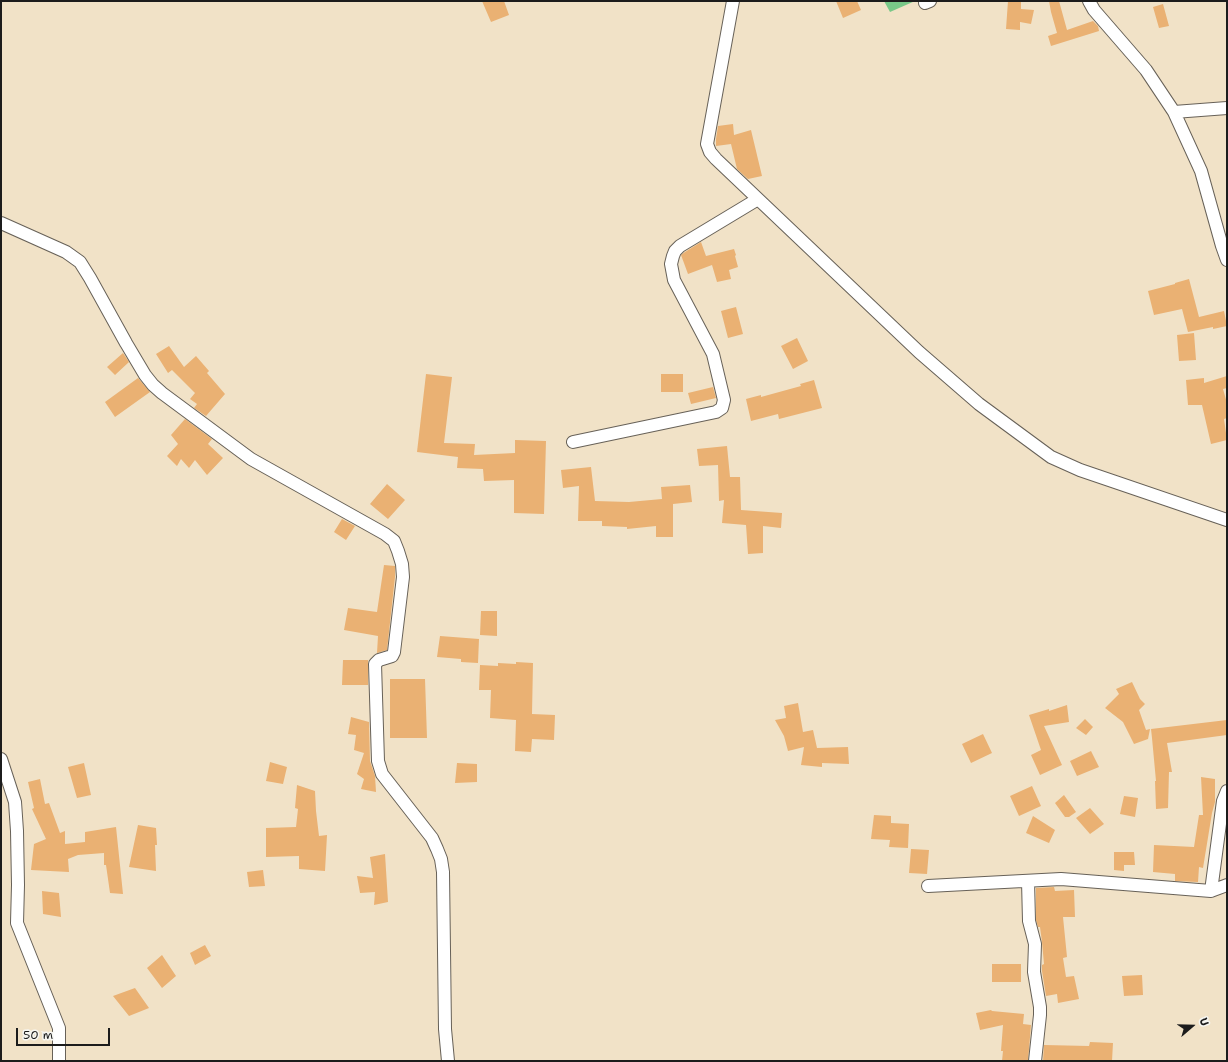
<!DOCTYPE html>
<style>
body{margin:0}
#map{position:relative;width:1228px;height:1062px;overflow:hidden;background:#f1e2c7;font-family:"Shantell Sans",sans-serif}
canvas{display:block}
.frame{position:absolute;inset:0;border:2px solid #1c1c1c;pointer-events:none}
.north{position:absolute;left:1172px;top:1006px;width:40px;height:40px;-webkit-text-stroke:3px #f6f6f2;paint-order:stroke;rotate:70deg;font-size:11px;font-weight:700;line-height:16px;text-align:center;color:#1c1c1c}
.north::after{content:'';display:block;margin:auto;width:14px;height:18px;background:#1c1c1c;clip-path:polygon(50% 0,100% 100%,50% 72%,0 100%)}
.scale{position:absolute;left:16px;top:1028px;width:94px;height:18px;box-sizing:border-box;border:2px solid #1c1c1c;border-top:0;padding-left:5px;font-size:12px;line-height:14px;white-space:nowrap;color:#1c1c1c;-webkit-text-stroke:3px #f6f6f2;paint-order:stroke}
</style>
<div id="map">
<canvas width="1228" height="1062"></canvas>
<div class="frame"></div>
<div class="north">U</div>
<div class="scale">50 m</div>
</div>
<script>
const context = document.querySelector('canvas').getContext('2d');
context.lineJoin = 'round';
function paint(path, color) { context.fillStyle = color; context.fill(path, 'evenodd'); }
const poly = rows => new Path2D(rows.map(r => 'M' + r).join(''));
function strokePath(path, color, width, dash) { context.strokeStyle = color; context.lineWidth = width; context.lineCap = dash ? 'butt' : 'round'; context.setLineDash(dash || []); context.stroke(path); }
const green = poly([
 [884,1,915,1,890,12]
]);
const building = poly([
 [482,1,504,1,509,15,491,22],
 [836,1,857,1,861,10,843,18],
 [1008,1,1021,1,1021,9,1034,10,1031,24,1020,22,1020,30,1006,29],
 [1049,1,1059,1,1067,30,1093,21,1098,26,1099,31,1051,46,1048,36,1057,33,1051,12],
 [1163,4,1169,26,1159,28,1153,7],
 [733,124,734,135,751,130,762,176,748,179,737,169,731,144,716,146,716,139,718,126],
 [701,242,706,256,734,249,736,255,735,256,738,267,729,270,731,279,717,282,712,265,688,274,681,255,685,252],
 [1189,279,1199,317,1224,311,1227,326,1213,329,1213,327,1188,332,1182,309,1154,315,1148,291,1175,284,1175,283],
 [736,307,743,334,728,338,721,311],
 [1194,333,1196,360,1179,361,1177,335],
 [797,338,808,361,793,369,781,346],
 [169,346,184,367,196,356,209,371,207,373,225,394,206,416,194,408,197,404,190,399,195,393,172,370,168,373,156,354],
 [123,353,129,362,115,375,107,367],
 [426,374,452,377,444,443,475,444,474,455,515,453,515,440,546,441,544,514,514,513,514,480,484,481,483,469,457,468,458,457,417,452],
 [661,374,683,374,683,392,661,392],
 [1227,376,1227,388,1223,389,1227,403,1227,418,1224,419,1227,440,1211,444,1202,405,1188,405,1186,380,1204,378,1204,383],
 [138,378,150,392,115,417,105,402],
 [814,380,822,408,779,419,778,414,751,421,746,399,761,395,761,397,801,386,800,384],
 [713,387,716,398,691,404,688,393],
 [185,419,212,439,208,444,223,458,207,475,195,460,189,468,181,459,177,466,167,456,178,444,171,435],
 [727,446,730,477,740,477,741,510,782,513,781,528,763,526,763,553,748,554,746,525,722,523,724,500,719,501,718,465,699,466,697,449],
 [591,467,595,501,629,502,662,499,661,487,690,485,692,502,673,504,673,537,656,537,656,526,627,529,627,527,602,526,602,521,578,521,579,486,563,488,561,470],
 [387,484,405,500,388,519,370,504],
 [342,519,355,526,346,540,334,532],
 [384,565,395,566,395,577,387,650,377,653,378,636,344,630,348,608,377,612],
 [481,611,497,611,497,636,480,635],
 [440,636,479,639,478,663,461,662,461,659,437,657],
 [343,660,368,660,368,685,342,685],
 [516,662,533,663,532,714,555,715,554,740,532,739,531,752,515,751,516,720,490,718,491,690,479,690,480,665,498,666,498,663,516,664],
 [390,679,425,679,427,738,390,738],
 [1132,682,1140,699,1145,704,1139,710,1146,730,1150,729,1148,739,1134,744,1123,722,1105,708,1119,694,1116,689],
 [798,703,803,732,813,730,817,748,848,747,849,764,822,763,822,767,801,765,804,747,788,751,784,736,775,720,786,718,784,706],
 [1067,705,1069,722,1044,726,1062,765,1040,775,1031,755,1041,750,1029,715,1049,709,1049,711],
 [351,717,369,722,370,761,375,776,376,792,361,789,364,779,357,774,364,753,354,750,356,735,348,734],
 [1085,719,1093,727,1086,735,1076,728],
 [1227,720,1227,735,1167,743,1172,772,1169,772,1168,808,1156,809,1155,781,1156,781,1152,738,1151,729],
 [983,734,992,753,971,763,962,744],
 [1091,751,1099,767,1077,776,1070,761],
 [270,762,287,767,283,784,266,781],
 [84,763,91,795,77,798,68,767],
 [457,763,477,764,477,782,455,783],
 [1201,777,1215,779,1215,802,1212,813,1203,868,1199,867,1198,882,1175,881,1175,874,1153,872,1154,845,1194,847,1199,815,1203,815],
 [40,779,45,804,49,803,60,833,65,831,65,844,85,842,85,832,116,827,123,894,110,893,106,865,104,865,104,853,78,855,68,859,69,872,31,870,34,844,46,839,32,809,34,808,28,782],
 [297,785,315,791,316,811,319,836,327,835,325,871,299,869,299,856,266,857,266,828,296,827,298,809,295,808],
 [1032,786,1041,806,1019,816,1010,796],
 [1064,795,1076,812,1069,817,1065,817,1055,803],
 [1124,796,1138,798,1135,817,1120,814],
 [1090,808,1104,824,1090,834,1076,818],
 [874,815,891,816,891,823,909,824,908,848,889,847,890,840,871,839],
 [1033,816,1055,830,1049,843,1026,833],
 [138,825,156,828,157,845,155,845,156,871,129,867],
 [911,849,929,850,927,874,909,873],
 [1114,852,1134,852,1135,865,1124,865,1124,871,1114,870],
 [385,854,388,902,374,905,375,892,360,893,357,876,373,878,370,857],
 [263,870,265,886,249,887,247,872],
 [1054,887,1055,891,1074,890,1075,917,1063,917,1067,957,1063,958,1066,977,1074,976,1079,999,1058,1003,1057,994,1046,996,1042,971,1042,965,1044,964,1042,942,1040,927,1038,927,1036,920,1036,888],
 [42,891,59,893,61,917,43,914],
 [205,945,211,956,195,965,190,953],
 [162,955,176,976,162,988,147,968],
 [992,964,1021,964,1021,982,992,982],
 [1142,975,1143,995,1124,996,1122,976],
 [135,988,149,1008,129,1016,113,996],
 [991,1010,992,1011,1024,1014,1023,1024,1031,1025,1028,1061,1002,1061,1003,1051,1001,1051,1003,1025,980,1030,976,1013],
 [1090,1042,1113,1043,1112,1061,1043,1061,1044,1045,1089,1046]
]);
const street = poly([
 [733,1,707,144,710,152,716,159,919,352,979,404,1051,457,1080,470,1227,520],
 [1089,1,1094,10,1146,70,1174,112,1201,171,1222,246,1227,260],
 [925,3,930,1],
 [1174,112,1227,108],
 [1,223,66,252,80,262,90,278,126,343,145,375,153,385,162,393,251,459,385,534,394,541,398,551,402,564,403,577,394,652,392,656,379,660,375,664,378,761,382,774,432,838,437,849,441,859,443,872,445,1029,448,1061],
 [573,442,716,412,722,408,724,400,713,354,674,280,671,264,673,256,675,251,680,246,758,199],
 [1,759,15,802,17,831,18,885,17,923,59,1028,59,1061],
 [1028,881,1029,921,1035,944,1034,972,1040,1007,1040,1015,1035,1061],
 [928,886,1061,879,1211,891,1227,885],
 [1211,891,1223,801,1227,791]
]);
paint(green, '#79c888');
paint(building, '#eab173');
strokePath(street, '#676158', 14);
strokePath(street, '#fff', 12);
</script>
